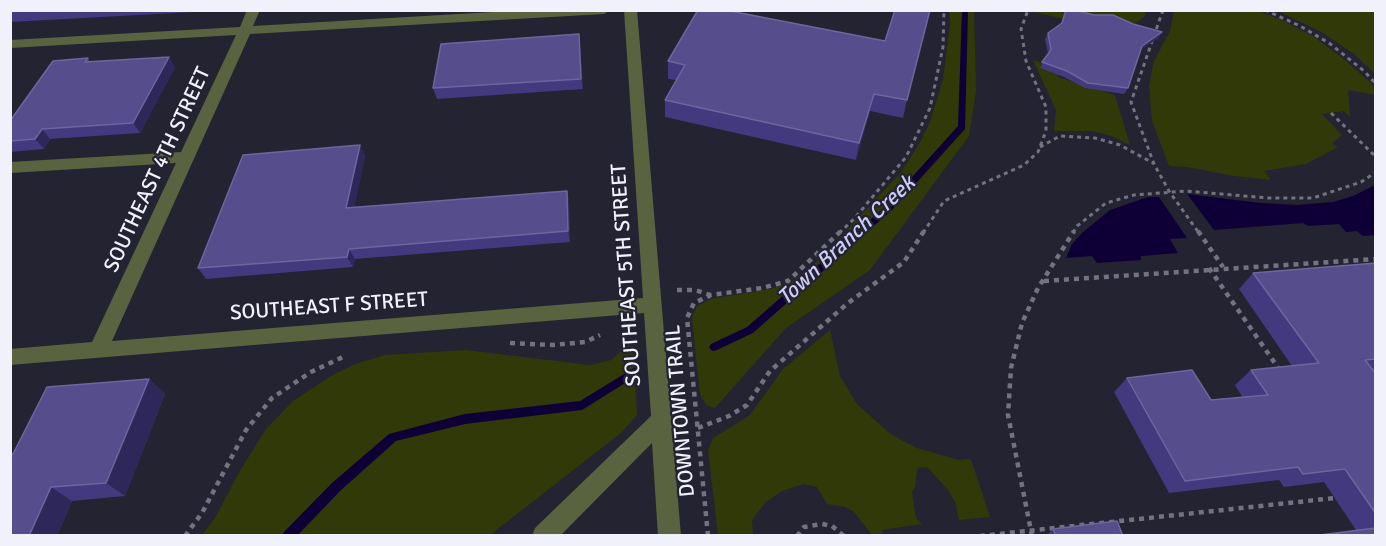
<!DOCTYPE html>
<style>
body{margin:0}
#map{position:relative;width:1386px;height:546px;overflow:hidden;background:#232332;font-family:Signika,sans-serif}
canvas{display:block}
.frame{position:absolute;inset:0;border:12px solid #f1f1fc;pointer-events:none}
</style>
<div id="map">
<canvas width="1386" height="546"></canvas>
<div class="frame"></div>
</div>
<script>
const context = document.querySelector('canvas').getContext('2d');
context.lineJoin = 'round';
function paint(path, color) { context.fillStyle = color; context.fill(path, 'evenodd'); }
const poly = rows => new Path2D(rows.map(r => 'M' + r).join(''));
function strokePath(path, color, width, dash) { context.strokeStyle = color; context.lineWidth = width; context.lineCap = dash ? 'butt' : 'round'; context.setLineDash(dash || []); context.stroke(path); }
function label(font, color, halo, rows, align = 'center') {
  context.font = font + ' Signika,sans-serif'; context.lineWidth = 4.5; context.setLineDash([]); context.textBaseline = 'middle'; context.strokeStyle = halo; context.fillStyle = color; for (const [text, x, y, turn = 0] of rows) {
    context.save(); context.translate(x, y); context.rotate((+turn || 0) * Math.PI / 180); context.textAlign = isNaN(turn) ? turn : align; if (halo) context.strokeText(text, 0, 0); context.fillText(text, 0, 0); context.restore();
  }
}
const green = poly([
 [1036,10,1146,11,1144,17,1135,23,1078,15,1072,21,1035,12],
 [949,11,974,11,976,91,969,136,870,270,786,328,715,408,706,405,700,394,692,318,697,306,711,299,770,289,790,283,824,255,901,172,920,143,931,119,943,79,950,24],
 [1174,11,1258,11,1282,20,1314,37,1340,56,1370,82,1375,89,1375,95,1348,90,1350,117,1344,111,1322,114,1342,135,1332,144,1338,147,1306,164,1264,171,1271,180,1234,176,1187,167,1169,166,1152,121,1149,85,1154,61,1170,31],
 [1278,11,1375,11,1375,74,1354,54,1323,33],
 [1033,60,1057,68,1058,77,1115,95,1130,145,1109,135,1091,131,1054,131,1056,110],
 [830,330,840,376,857,404,888,432,901,440,917,448,959,460,971,459,990,517,959,520,955,502,948,490,927,467,920,467,917,470,915,487,912,492,916,518,922,524,882,530,883,535,872,535,854,512,845,507,827,504,817,487,804,484,782,491,765,503,752,520,753,535,718,535,708,450,713,438,750,415,783,369],
 [629,344,634,355,637,415,621,433,490,535,202,535,215,518,239,472,266,429,293,401,331,376,355,364,385,355,466,350,590,365,611,360]
]);
const water = poly([
 [1375,185,1375,235,1363,236,1357,231,1346,232,1339,224,1308,226,1303,223,1214,230,1187,194,1261,203,1297,205,1333,202,1353,196],
 [1148,197,1159,197,1187,238,1170,239,1178,253,1141,256,1141,260,1097,263,1092,256,1066,258,1072,244,1082,233,1110,210]
]);
const stream = poly([
 [962,10,968,10,965,129,892,210,753,333,717,350,714,351,711,350,709,347,711,344,747,327,886,206,958,126,962,10],
 [634,368,638,369,639,372,638,375,582,410,465,424,396,441,340,491,297,536,282,536,284,532,332,483,389,434,465,414,580,401,634,368]
]);
const pathFar1 = poly([
 [1163,10,1131,102,1154,164,1169,191,1199,233],
 [1265,10,1300,26,1329,43,1364,71,1376,84],
 [1331,113,1376,157],
 [1040,147,1060,136,1095,138,1120,145,1153,163],
 [839,233,854,219,906,157,930,108,943,47,944,10],
 [923,233,944,201,1024,165,1038,152,1046,131,1046,107,1026,61,1021,29,1028,10],
 [1073,233,1077,226,1106,203,1134,195,1186,191,1268,198,1313,198,1361,182,1376,172]
]);
const path = poly([
 [1198,231,1223,267],
 [1209,268,1281,372],
 [1044,281,1376,259],
 [677,290,695,290,710,295],
 [510,343,553,345,585,342,600,335],
 [698,428,729,416,747,405,770,371,848,303,904,262,924,231],
 [185,536,202,513,246,430,272,398,311,372,345,356],
 [708,536,687,318,694,303,711,295,762,288,788,281,841,231],
 [797,536,804,527,822,524,832,526,844,536],
 [980,536,1335,498],
 [1032,536,1008,415,1011,368,1022,323,1038,288,1074,231]
]);
const minor = poly([
 [247,10,260,10,253,26,527,10,610,10,604,14,250,34,112,341,643,298,624,10,637,10,681,536,658,536,652,443,560,536,532,536,535,528,651,416,644,313,10,365,10,349,92,342,176,163,10,173,10,162,181,152,236,35,10,48,10,40,240,27,247,10]
]);
const wall = poly([
 [10,10,212,10,212,11,10,22],
 [698,10,907,100,903,118,870,111,856,160,665,117,665,100,676,80,668,79,668,61],
 [1065,10,1159,38,1140,50,1128,88,1124,94,1085,88,1064,77,1040,68,1048,54,1045,39,1048,33,1061,24],
 [580,45,583,89,437,99,433,88],
 [88,58,90,62,175,67,140,133,50,139,44,149,10,152,10,121],
 [360,145,365,156,354,207,567,191,569,202,570,242,355,259,353,267,206,279,198,268],
 [1376,263,1376,371,1374,372,1376,374,1376,536,1356,530,1324,482,1284,487,1279,480,1169,493,1114,392,1127,378,1211,400,1243,398,1235,385,1251,370,1292,366,1239,289,1253,273],
 [149,379,165,394,125,496,72,501,57,536,10,536,13,454],
 [1053,529,1123,536,1046,536]
]);
const shadedWall = poly([
 [1162,32,1159,38,1139,51,1142,46],
 [579,34,580,45,583,89,581,79],
 [169,57,175,67,140,133,133,123],
 [874,94,870,111,856,160,859,143],
 [42,129,50,139,44,149,35,139],
 [360,145,365,156,352,219,346,208],
 [567,191,569,202,570,242,568,231],
 [349,249,355,259,353,267,347,257],
 [149,379,165,394,125,496,106,483],
 [51,487,72,501,57,536,29,536]
]);
const building = poly([
 [698,10,725,10,885,41,895,10,930,10,907,100,874,94,859,143,665,100,685,65,668,61,698,10],
 [1066,10,1074,10,1094,15,1113,15,1133,24,1162,32,1142,46,1128,88,1088,83,1067,71,1042,62,1051,50,1048,33,1062,23,1066,10],
 [579,34,581,79,433,88,441,44,579,34],
 [169,57,133,123,42,129,35,139,10,141,10,121,53,61,88,58,85,62,169,57],
 [360,145,346,208,567,191,568,231,349,249,347,257,198,268,243,155,360,145],
 [1376,263,1376,359,1365,360,1376,374,1376,514,1345,469,1303,474,1298,467,1185,481,1127,378,1192,370,1211,400,1268,395,1251,370,1319,363,1253,273,1376,263],
 [149,379,106,483,51,487,29,536,10,536,10,454,13,454,47,387,149,379],
 [1117,521,1123,536,1056,536,1053,529,1117,521],
 [1376,528,1376,536,1312,536,1376,528]
]);
const streetNames = [
 ["SOUTHEAST 4TH STREET",158,170,-65],
 ["SOUTHEAST 5TH STREET",627,275,-94],
 ["SOUTHEAST F STREET",329,307,-4],
 ["DOWNTOWN TRAIL",681,411,-95]
];
const waterNames = [
 ["Town Branch Creek",847,241,-43]
];
paint(green, '#313909');
paint(water, '#0e0036');
paint(stream, '#0e0036');
strokePath(pathFar1, '#727280', 3, [4, 4]);
strokePath(path, '#727280', 4.5, [5, 5]);
paint(minor, '#5a633f');
paint(wall, '#42397e');
paint(shadedWall, '#2e285a');
paint(building, '#554d8c');
strokePath(building, '#6d669e', 1.5);
label('21px', '#f1f1fc', '#232332', streetNames);
label('italic 22px', '#cbccf8', '#232332', waterNames);
</script>
